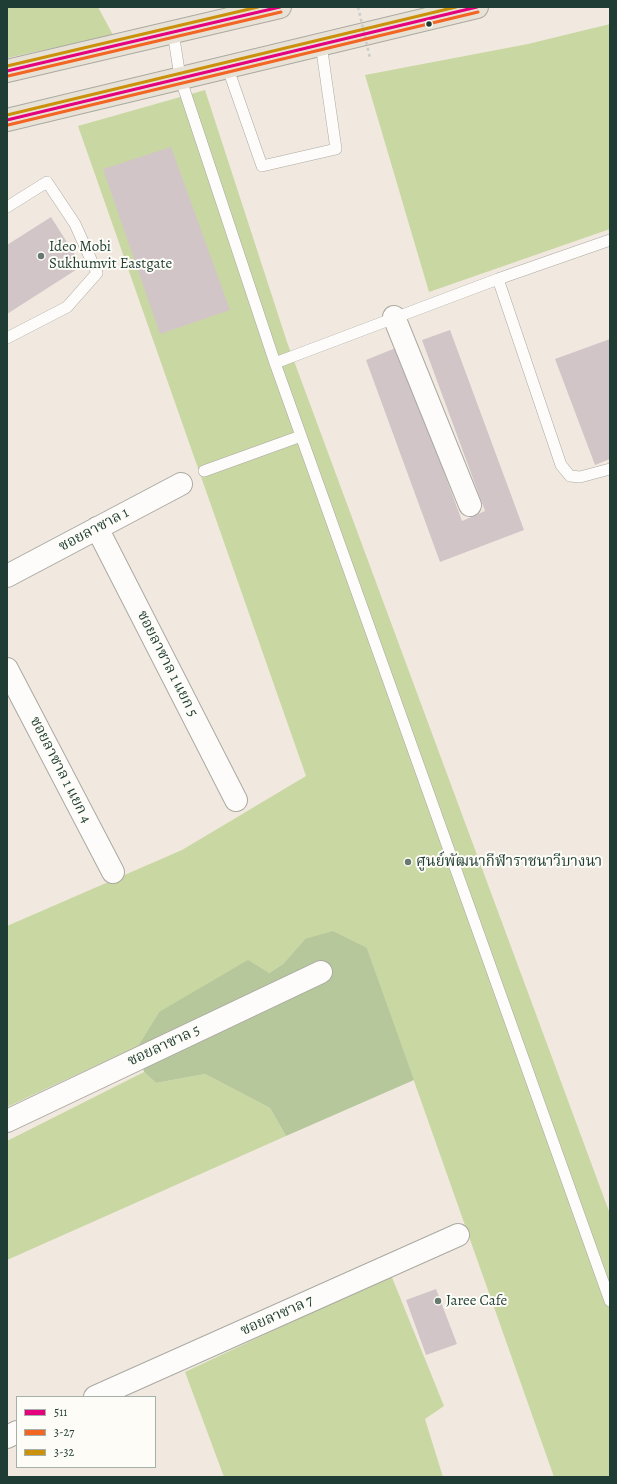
<!DOCTYPE html>
<meta charset="utf-8">
<style>
body{margin:0}
#map{position:relative;width:617px;height:1484px;overflow:hidden;background:#f1e9df;font-family:Alegreya,serif}
canvas{display:block}
.frame{position:absolute;inset:0;border:8px solid #1f3d34;pointer-events:none}
.legend{position:absolute;left:16px;top:1396px;width:140px;height:72px;box-sizing:border-box;background:#fdfcf7;border:1px solid #a4b0a9;margin:0;padding:5px 7px;list-style:none;font-size:12px;color:#1f3d34}
.legend li{display:flex;align-items:center;gap:8px;height:20px}
.legend b{width:20px;border:1px solid #a4b0a9}
</style>
<div id="map">
<canvas width="617" height="1484"></canvas>
<div class="frame"></div>
<ul class="legend">
<li><b style="height:5px;background:#e5007d"></b>511</li>
<li><b style="height:5px;background:#f26522"></b>3-27</li>
<li><b style="height:5px;background:#cc910a"></b>3-32</li>
</ul>
</div>
<script>
const context = document.querySelector('canvas').getContext('2d');
context.lineJoin = 'round';
function paint(path, color) { context.fillStyle = color; context.fill(path, 'evenodd'); }
const poly = rows => new Path2D(rows.map(r => 'M' + r).join(''));
function strokePath(path, color, width, dash) { context.strokeStyle = color; context.lineWidth = width; context.lineCap = dash ? 'butt' : 'round'; context.setLineDash(dash || []); context.stroke(path); }
function label(font, color, halo, rows, align = 'center') {
  context.font = font + ' Alegreya,"Noto Serif Thai",serif'; context.lineWidth = 4; context.setLineDash([]); context.textBaseline = 'middle'; context.strokeStyle = halo; context.fillStyle = color; for (const [text, x, y, turn = 0] of rows) {
    context.save(); context.translate(x, y); context.rotate((+turn || 0) * Math.PI / 180); context.textAlign = isNaN(turn) ? turn : align; if (halo) context.strokeText(text, 0, 0); context.fillText(text, 0, 0); context.restore();
  }
}
const green = poly([
 [7,7,98,7,113,35,7,58],
 [610,24,610,229,429,292,365,75,528,44],
 [205,90,287,342,610,1214,610,1477,554,1477,367,948,305,939,283,964,269,973,159,1012,138,1046,7,1107,7,926,182,850,306,776,78,126],
 [144,1072,156,1083,205,1074,270,1108,286,1136,7,1260,7,1141],
 [391,1275,444,1406,425,1419,443,1477,224,1477,185,1372]
]);
const forest = poly([
 [333,931,367,948,414,1080,286,1136,270,1108,205,1074,156,1083,144,1072,138,1046,159,1012,248,960,269,973,283,964,305,939]
]);
const building = poly([
 [171,147,230,310,160,334,103,169],
 [51,217,82,266,7,314,7,245],
 [450,330,524,530,440,562,366,360,398,347,462,521,485,511,422,340],
 [610,339,610,459,595,465,555,359],
 [436,1289,457,1344,426,1355,406,1300]
]);
const lane = poly([
 [173,32,180,77,275,363,610,1301],
 [227,66,262,166,336,149,321,44],
 [7,207,47,182,75,224,97,273,67,307,7,338],
 [498,279,561,465,570,476,580,477,610,469],
 [275,363,498,279,610,240],
 [204,471,301,436]
]);
const street = poly([
 [394,317,470,505],
 [97,528,236,800],
 [7,576,181,484],
 [7,669,113,872],
 [7,1121,321,972],
 [95,1397,458,1235],
 [7,1437,17,1432]
]);
const highway = poly([
 [7,71,280,7],
 [7,120,477,7]
]);
const pathBridge = poly([
 [358,7,370,58]
]);
const bus1 = poly([
 [7,71,280,7],
 [7,120,477,7]
]);
const bus2 = poly([
 [8,76,281,12],
 [8,125,478,12]
]);
const bus3 = poly([
 [7,66,258,7],
 [7,115,456,7]
]);
const markers = [
 [429,24,3.5,"#1f3d34"],
 [41,256,4,"#687970"],
 [408,862,4,"#687970"],
 [438,1301,4,"#687970"]
];
const poiNames = [
 ["Ideo Mobi",49,247],
 ["Sukhumvit Eastgate",49,264],
 ["ศูนย์พัฒนากีฬาราชนาวีบางนา",416,862],
 ["Jaree Cafe",446,1301]
];
const streetNames = [
 ["ซอยลาซาล 1",94,530,-28],
 ["ซอยลาซาล 1 แยก 5",167,664,63],
 ["ซอยลาซาล 1 แยก 4",60,770,63],
 ["ซอยลาซาล 5",164,1046,-25],
 ["ซอยลาซาล 7",277,1316,-24]
];
paint(green, '#c9d7a2');
paint(forest, '#b6c89b');
paint(building, '#d1c5c8');
strokePath(lane, '#aaa9a2', 12);
strokePath(street, '#aaa9a2', 24);
strokePath(highway, '#aaa9a2', 24);
strokePath(lane, '#fdfcfa', 11);
strokePath(street, '#fdfcfa', 22);
strokePath(highway, '#e8e2d6', 22);
strokePath(pathBridge, '#cccdca', 2.5, [3, 3]);
strokePath(bus1, '#e5007d', 3);
strokePath(bus2, '#f26522', 3);
strokePath(bus3, '#cc910a', 3);
for (const [x, y, r, color] of markers) { const dot = new Path2D(); dot.arc(x, y, r, 0, 2 * Math.PI); context.fillStyle = color; context.fill(dot); strokePath(dot, '#fdfcf7', 1.5); }
label('15px', '#1f3d34', '#fdfcf7', poiNames, 'left');
label('15px', '#1f3d34', '#fdfcf7', streetNames);
</script>
